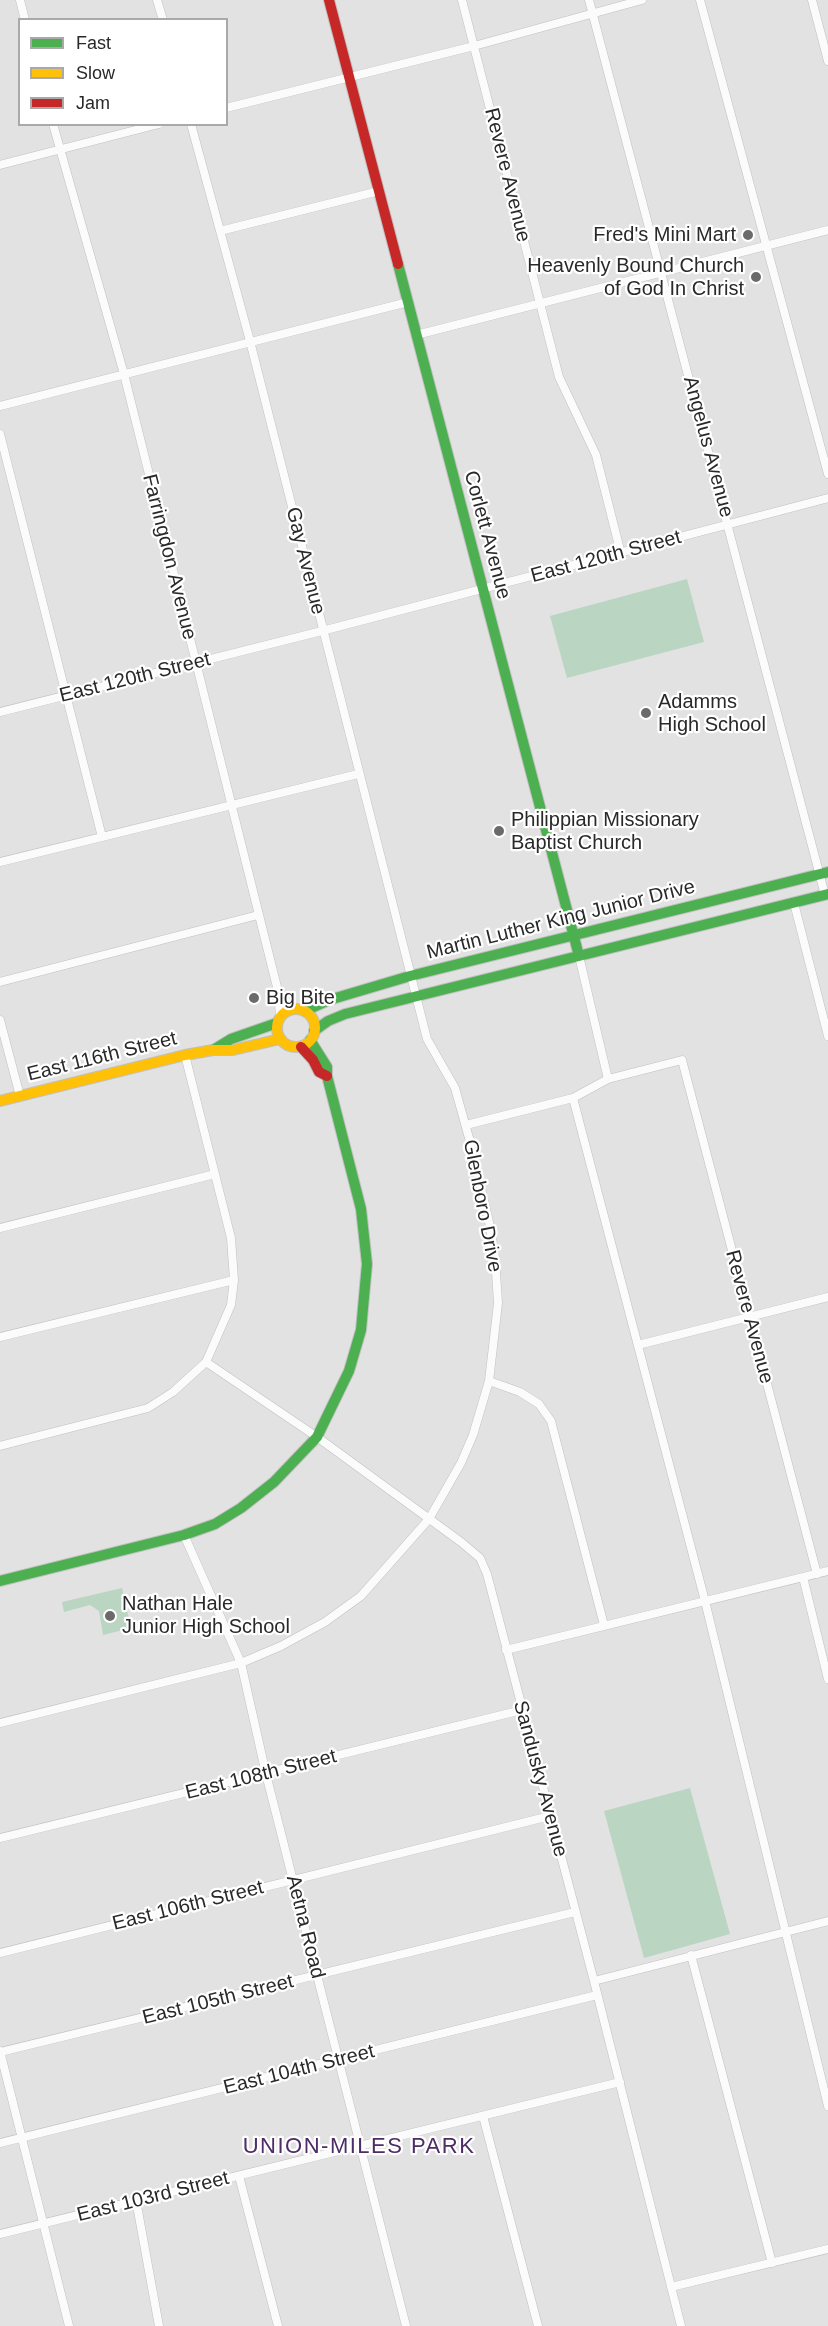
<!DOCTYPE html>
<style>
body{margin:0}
#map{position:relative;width:828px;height:2326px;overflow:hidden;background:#e2e2e2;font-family:Helvetica,sans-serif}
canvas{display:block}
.legend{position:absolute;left:18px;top:18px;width:210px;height:108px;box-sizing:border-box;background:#fff;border:2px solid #a9a9aa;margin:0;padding:8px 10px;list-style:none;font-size:18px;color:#29292a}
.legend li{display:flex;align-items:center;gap:12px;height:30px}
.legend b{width:30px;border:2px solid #a9a9aa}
</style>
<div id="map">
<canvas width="828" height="2326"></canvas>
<ul class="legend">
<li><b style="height:8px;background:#4caf50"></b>Fast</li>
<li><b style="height:8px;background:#ffc107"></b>Slow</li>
<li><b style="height:8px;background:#c62828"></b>Jam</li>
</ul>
</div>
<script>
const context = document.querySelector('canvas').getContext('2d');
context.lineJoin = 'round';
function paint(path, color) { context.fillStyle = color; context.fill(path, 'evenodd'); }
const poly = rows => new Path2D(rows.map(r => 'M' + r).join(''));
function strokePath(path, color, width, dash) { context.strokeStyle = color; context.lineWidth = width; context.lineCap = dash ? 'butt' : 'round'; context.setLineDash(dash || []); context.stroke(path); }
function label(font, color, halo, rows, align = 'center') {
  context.font = font + ' Helvetica,sans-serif'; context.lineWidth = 4.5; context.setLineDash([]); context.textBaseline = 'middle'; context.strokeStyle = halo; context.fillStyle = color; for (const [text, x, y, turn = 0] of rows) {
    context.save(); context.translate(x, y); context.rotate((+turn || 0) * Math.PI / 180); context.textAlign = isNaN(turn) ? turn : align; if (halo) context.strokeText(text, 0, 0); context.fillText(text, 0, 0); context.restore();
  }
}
const green = poly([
 [687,579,704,642,567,678,550,616],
 [122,1588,131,1628,103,1635,99,1611,90,1605,64,1612,62,1602],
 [690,1788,730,1934,644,1958,604,1811]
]);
const street = poly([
 [20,0,25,20],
 [157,0,163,20],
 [462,0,559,377,596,455,621,554],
 [589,0,825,895],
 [700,0,828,474],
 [812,0,828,61],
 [226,108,474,46,642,0],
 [53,124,124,374,278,991,280,1017],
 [0,165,159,124],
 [220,231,379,191],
 [416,335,828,230],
 [0,406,408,302],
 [0,434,102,837],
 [0,712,322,631,828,498],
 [0,862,358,774],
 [794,903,828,1036],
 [579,956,608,1079],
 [0,982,258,915],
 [278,991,292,1009],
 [0,1020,20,1096],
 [573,1098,705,1601,828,2106],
 [466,1125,573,1098,608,1079,682,1060,817,1574],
 [0,1228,215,1174],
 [0,1337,234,1280],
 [638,1345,828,1297],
 [206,1362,317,1437,461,1542,480,1558,487,1574,594,1981,681,2326],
 [489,1381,520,1392,539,1404,551,1421,604,1625],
 [0,1446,148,1408,173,1392,206,1362,231,1305,234,1280,231,1238,185,1055],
 [184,1535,241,1663,266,1774,406,2326],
 [803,1577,828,1679],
 [506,1650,828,1571],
 [0,1723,241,1663,281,1646,325,1622,361,1596,429,1519,461,1463,473,1435,489,1381,498,1303,495,1257,489,1222,469,1138,455,1088,427,1039,250,341,191,124],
 [0,1838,522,1710],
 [0,1953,550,1816],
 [691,1955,772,2263],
 [594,1981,828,1921],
 [0,2051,69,2326],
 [0,2052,575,1912],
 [483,2116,538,2326],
 [0,2143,597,1995],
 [239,2176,278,2326],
 [136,2200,159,2326],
 [0,2234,620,2082],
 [671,2287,828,2249]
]);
const fast = poly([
 [398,264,579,956],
 [305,1011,329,1000,410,976,828,872],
 [314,1031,328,1021,345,1014,828,894],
 [213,1050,231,1039,277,1023],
 [0,1581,184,1535,215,1524,241,1508,274,1482,317,1437,349,1371,361,1330,367,1264,361,1209,327,1076,327,1067,310,1040]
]);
const slow = poly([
 '277 1028a19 19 0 1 1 38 0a19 19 0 1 1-38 0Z',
 [0,1101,185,1055,213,1050,233,1050,280,1039]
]);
const jam = poly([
 [329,0,398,264],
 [301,1047,313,1060,319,1072,327,1076]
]);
const markers = [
 [748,235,6,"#6a6a6a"],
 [756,277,6,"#6a6a6a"],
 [646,713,6,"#6a6a6a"],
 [499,831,6,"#6a6a6a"],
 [254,998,6,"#6a6a6a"],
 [110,1616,6,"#6a6a6a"]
];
const streetNames = [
 ["Revere Avenue",507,175,76],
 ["Angelus Avenue",708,447,75],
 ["Corlett Avenue",487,535,75],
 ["Farringdon Avenue",169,557,76],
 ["East 120th Street",606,557,-15],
 ["Gay Avenue",305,561,76],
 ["East 120th Street",135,678,-14],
 ["Martin Luther King Junior Drive",561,920,-14],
 ["East 116th Street",102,1057,-14],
 ["Glenboro Drive",482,1206,79],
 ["Revere Avenue",749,1317,75],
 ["East 108th Street",261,1775,-14],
 ["Sandusky Avenue",540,1779,75],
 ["East 106th Street",188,1906,-14],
 ["Aetna Road",305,1927,76],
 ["East 105th Street",218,2000,-14],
 ["East 104th Street",299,2070,-14],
 ["East 103rd Street",153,2197,-14]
];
const poiNames = [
 ["Fred's Mini Mart",736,235,"right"],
 ["Heavenly Bound Church",744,266,"right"],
 ["of God In Christ",744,289,"right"],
 ["Adamms",658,702],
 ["High School",658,725],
 ["Philippian Missionary",511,820],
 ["Baptist Church",511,843],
 ["Big Bite",266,998],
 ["Nathan Hale",122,1604],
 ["Junior High School",122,1627]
];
const quarterNames = [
 ["UNION-MILES PARK",359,2147]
];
paint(green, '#bbd5c3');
strokePath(street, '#c0c0c0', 9);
strokePath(fast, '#c0c0c0', 12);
strokePath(slow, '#c0c0c0', 12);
strokePath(jam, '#c0c0c0', 12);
strokePath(street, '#fbfbfb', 8);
strokePath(fast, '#4caf50', 10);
strokePath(slow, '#ffc107', 10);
strokePath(jam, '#c62828', 10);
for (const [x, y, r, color] of markers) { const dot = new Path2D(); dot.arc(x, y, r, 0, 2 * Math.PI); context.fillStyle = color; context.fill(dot); strokePath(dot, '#fff', 2); }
label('20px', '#29292a', '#fff', streetNames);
label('20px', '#29292a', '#fff', poiNames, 'left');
context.letterSpacing = '1.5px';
label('22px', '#4e2c65', '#fff', quarterNames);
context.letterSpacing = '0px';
</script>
